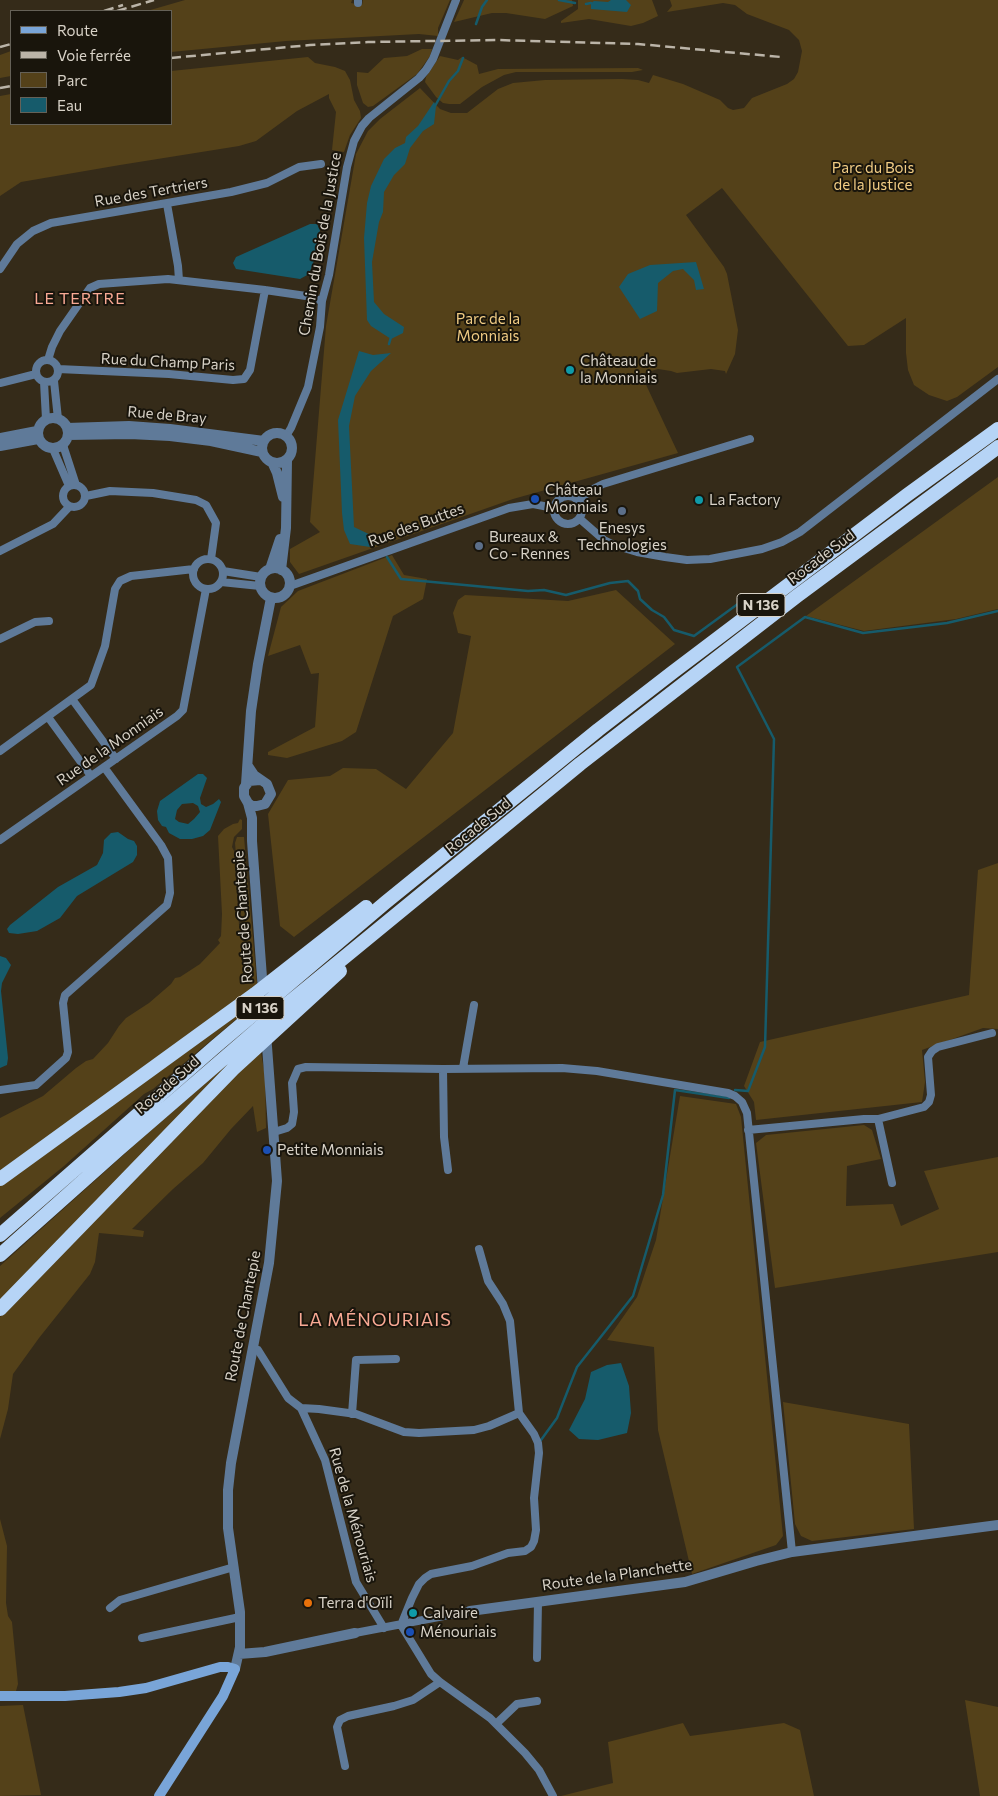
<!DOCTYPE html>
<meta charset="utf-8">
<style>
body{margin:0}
#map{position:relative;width:998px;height:1796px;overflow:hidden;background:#352b19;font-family:Commissioner,sans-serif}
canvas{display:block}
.legend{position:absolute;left:10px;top:10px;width:162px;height:115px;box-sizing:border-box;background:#19150c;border:1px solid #656157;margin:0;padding:6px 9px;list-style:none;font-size:15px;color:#d8d2c7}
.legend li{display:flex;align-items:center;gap:10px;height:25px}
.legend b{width:25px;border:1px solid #656157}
</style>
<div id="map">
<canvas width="998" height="1796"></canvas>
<ul class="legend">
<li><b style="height:6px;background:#79a5d8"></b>Route</li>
<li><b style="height:6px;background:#bbb4a8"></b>Voie ferrée</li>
<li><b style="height:14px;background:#544119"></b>Parc</li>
<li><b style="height:14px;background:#165b6b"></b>Eau</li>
</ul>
</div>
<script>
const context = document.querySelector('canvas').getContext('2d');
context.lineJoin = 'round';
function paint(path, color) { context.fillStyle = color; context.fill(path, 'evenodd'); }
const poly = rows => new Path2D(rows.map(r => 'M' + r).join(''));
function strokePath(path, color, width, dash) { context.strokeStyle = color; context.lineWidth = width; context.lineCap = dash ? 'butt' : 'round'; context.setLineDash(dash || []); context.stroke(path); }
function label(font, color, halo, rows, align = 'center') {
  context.font = font + ' Commissioner,sans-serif'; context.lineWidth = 4; context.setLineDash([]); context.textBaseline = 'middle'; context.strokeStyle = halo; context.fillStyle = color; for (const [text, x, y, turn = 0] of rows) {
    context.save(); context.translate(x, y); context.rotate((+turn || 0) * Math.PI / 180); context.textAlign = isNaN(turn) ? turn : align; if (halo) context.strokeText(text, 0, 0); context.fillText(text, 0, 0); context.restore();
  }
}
const green = poly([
 [185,0,352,0,351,3,362,5,363,0,450,0,438,28,438,36,419,34,286,41,171,52,171,11,147,11],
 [464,0,572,0,573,6,545,19,506,13,492,13,454,22],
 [578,0,652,0,658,16,643,23,631,26,589,19,561,23,561,21,578,9],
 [670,0,998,0,998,367,957,397,947,401,929,395,914,385,908,370,906,353,906,318,864,345,848,346,722,188,686,215,724,267,727,274,738,330,735,354,726,374,725,371,711,369,677,373,671,371,658,369,641,374,678,453,513,499,299,574,290,562,290,549,320,532,310,522,326,326,356,154,368,131,380,119,420,88,440,109,451,113,467,113,498,89,513,83,545,80,622,79,638,80,649,83,653,75,683,84,720,100,728,108,733,110,744,108,752,98,787,84,794,79,798,72,802,51,799,40,789,30,747,14,735,5,723,3,667,12,672,6],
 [422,49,432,49,430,56,417,74,373,106,368,107,363,103,357,85,357,72,368,73,384,58,407,56],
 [11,51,11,76,0,78,0,55],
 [440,56,458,60,462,57,477,65,479,74,498,69,638,68,643,70,632,72,516,72,504,75,482,87,460,104,449,104,443,103,436,97,425,82,426,77],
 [308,57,315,63,335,67,345,71,350,80,354,100,360,111,361,118,350,135,344,152,332,150,336,112,329,98,329,94,297,111,256,141,239,146,120,165,21,182,0,196,0,96,11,94,11,124,171,124,171,71],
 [998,477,998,609,956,619,864,631,806,616],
 [392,555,404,575,427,579,423,599,393,616,356,732,342,741,287,758,268,755,268,752,315,727,319,673,311,674,300,645,268,656,281,607,298,591],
 [616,590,675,644,294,937,280,926,268,814,288,780,330,776,343,768,376,769,406,789,453,733,471,636,458,633,453,613,458,600,465,595,568,601],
 [240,819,242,820,242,829,234,837,232,847,234,851,239,925,242,925,235,843,237,837,244,837,257,984,251,990,0,1171,0,1118,43,1096,76,1068,86,1061,93,1059,108,1043,119,1026,126,1018,149,1003,171,984,175,978,180,977,200,964,220,943,218,940,221,936,222,914,218,836,224,829,233,824,238,823],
 [998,863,998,1029,983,1028,922,1050,925,1082,922,1102,756,1120,754,1102,744,1086,760,1042,969,995,978,870],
 [258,997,258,1001,153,1089,144,1094,64,1166,0,1218,0,1186,67,1134],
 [260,1036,0,1304,0,1266,140,1140],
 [261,1053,265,1075,266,1128,257,1132,253,1106,231,1129,203,1163,173,1189,132,1229,144,1231,143,1237,99,1233,95,1262,90,1274,39,1338,13,1374,8,1409,0,1439,0,1317,243,1066,246,1066,248,1062],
 [680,1096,736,1104,741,1117,783,1536,776,1545,692,1574,658,1430,654,1347,607,1340,637,1297,656,1240],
 [864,1125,872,1130,881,1159,847,1166,846,1206,893,1204,901,1226,939,1209,924,1171,998,1157,998,1252,775,1288,756,1143,766,1135],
 [783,1402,909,1424,914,1529,812,1541,801,1536,795,1524],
 [0,1519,7,1546,6,1603,8,1616,12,1622,18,1684,16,1691,10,1692,0,1691],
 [965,1700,998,1707,998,1796,980,1796],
 [23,1705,41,1795,0,1796,0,1706],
 [683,1723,690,1736,784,1723,800,1730,814,1796,561,1796,613,1783,608,1742]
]);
const water = poly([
 [611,0,626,0,631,5,627,12,591,9,591,3,594,1,608,2],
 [434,102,436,106,434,124,423,131,410,148,405,164,394,175,384,192,383,212,379,222,372,262,374,302,384,314,404,327,403,333,391,339,371,326,367,320,364,238,367,203,371,186,384,159,395,148,405,143,406,137,418,126],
 [310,224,317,224,320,230,316,255,309,274,300,279,236,269,233,263,236,257],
 [696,262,704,289,696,290,694,280,683,269,673,271,658,283,657,311,640,319,619,287,628,274,650,265],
 [359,351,373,355,391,353,371,371,355,396,349,426,354,527,375,537,377,544,370,547,350,544,344,530,342,513,338,420],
 [198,774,203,774,207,778,200,798,201,804,206,807,213,804,219,799,221,802,210,830,203,836,192,839,180,839,169,833,166,827,162,826,158,820,157,811,160,801],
 [193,803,198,806,200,812,194,819,188,824,179,822,175,819,177,810,182,804],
 [118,832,128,839,134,841,137,846,137,855,133,862,77,896,60,918,37,931,18,934,9,933,7,929,10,925,58,887,97,865,103,853,104,840,111,833],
 [0,956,6,958,11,965,2,983,1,991,8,1058,7,1065,0,1068],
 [621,1363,629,1386,631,1413,627,1433,598,1440,579,1439,569,1430,585,1399,591,1372,607,1365]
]);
const stream = poly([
 [559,0,575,3],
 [586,4,591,3],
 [476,24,482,7,487,0],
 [435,106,449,81,458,71,463,58],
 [389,344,391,337],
 [387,557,401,579,528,591,544,590,566,595,610,583,628,581,638,591,640,599,652,610,664,617,674,630,694,636,746,598],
 [735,1090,748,1091,765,1047,774,739,737,667,805,617,863,633,947,623,998,611],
 [541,1440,557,1418,577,1367,633,1296,663,1195,675,1090,729,1098]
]);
const minor = poly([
 [358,0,358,3],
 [167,204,178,266,179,280],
 [0,269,17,244,33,231,51,223,231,192,267,183,299,167,321,164],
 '36 371a11 11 0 1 1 22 0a11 11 0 1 1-22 0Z',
 [48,360,52,347,60,331,90,288,99,284,168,279,265,290,306,296,322,301],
 [58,369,169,374,233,380,244,379,250,370,265,290],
 [54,381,58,419],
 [44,382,46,419],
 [0,383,36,374],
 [286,436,291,428,308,387,320,327,322,301,329,275,347,167,354,141,362,126,369,118,419,78,426,70,433,59,456,0],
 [63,445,76,485],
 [53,449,69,486],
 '63 496a11 11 0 1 1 22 0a11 11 0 1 1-22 0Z',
 '554 510a14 14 0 1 1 28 0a14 14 0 1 1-28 0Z',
 [86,496,110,491,153,493,196,500,206,505,216,523,211,559],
 [578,500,593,489,603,484,750,439],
 [580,519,604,540,614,545,637,552,665,557,687,560,710,559,762,549,782,542,800,532,998,379],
 [0,551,53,524,69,507],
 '193 574a15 15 0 1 1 30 0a15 15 0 1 1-30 0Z',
 [223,571,261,577],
 [221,582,260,586],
 [290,586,509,508,533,504,554,508],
 [0,639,35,622,49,621],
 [72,699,116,759],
 [48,717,91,776],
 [0,751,91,685,105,646,115,589,120,581,131,576,194,569],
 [0,840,177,716,183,710,206,589],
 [463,1068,474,1005],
 [443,1069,562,1068,597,1071,728,1093,735,1096,742,1102,747,1113,792,1552],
 [0,1090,36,1085,66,1058,68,1052,63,1003,65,995,167,905,170,893,168,858,161,845,104,767],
 [878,1119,924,1107,929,1102,931,1095,928,1057,932,1051,938,1047,992,1033],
 [748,1130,864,1119,878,1119,892,1183],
 [274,1132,287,1128,292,1124,294,1112,292,1083,298,1069,306,1067,443,1069,444,1137,448,1170],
 [253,1349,258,1350,288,1398,301,1408,319,1409,356,1414,404,1432,419,1433,474,1430,489,1426,519,1413],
 [301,1408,325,1460,356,1582,384,1628],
 [352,1414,356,1360,396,1359],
 [110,1608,120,1600,234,1567],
 [401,1625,412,1598,419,1584,425,1578,431,1574,472,1566,508,1553,525,1551,531,1547,534,1541,536,1530,534,1498,539,1453,538,1443,534,1434,519,1413,510,1321,503,1304,488,1281,479,1249],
 [401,1625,431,1674,440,1682,490,1718,525,1753,539,1770,553,1796],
 [355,1633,470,1611],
 [142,1638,240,1617],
 [537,1658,538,1602],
 [496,1724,517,1704,537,1701],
 [345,1766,337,1727,340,1720,348,1716,394,1706,413,1700,440,1682]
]);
const tertiary = poly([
 '38 433a15 15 0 1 1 30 0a15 15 0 1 1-30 0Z',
 [67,428,129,426,170,429,264,441],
 '262 448a15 15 0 1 1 30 0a15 15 0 1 1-30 0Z',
 [68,435,130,434,170,436,211,441,262,452],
 [0,438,37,431],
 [0,446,38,439],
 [272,462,277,473,283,497],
 '260 583a15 15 0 1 1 30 0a15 15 0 1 1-30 0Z',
 [270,569,280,539],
 [281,570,286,528,287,460],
 [248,766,254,775,267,784,271,794,265,804,257,806,252,806,248,803,244,796,244,788,249,781,260,780],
 [246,784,251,711,258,664,271,598],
 [248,803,252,818,252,841,263,991],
 [470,1611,685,1582,756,1561,792,1552,998,1525],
 [239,1654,265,1652,355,1633],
 [235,1669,240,1647,240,1612,228,1528,228,1490,231,1463,269,1263,277,1181,266,1033]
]);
const secondary = poly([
 [0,1696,65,1696,119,1692,146,1688,220,1667,228,1667,235,1669,223,1696,159,1796]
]);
const trunk = poly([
 [0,1179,255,994,366,907],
 [0,1235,216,1046,386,902,598,730,673,672,907,495,998,429],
 [0,1255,119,1149,274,1015,580,764,797,596,998,447],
 [0,1309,233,1069,340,971]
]);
const rail = poly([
 [104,11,123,5],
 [117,11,154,0],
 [0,47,11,44],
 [171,58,310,45,368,42,497,40,638,44,781,57],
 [0,88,11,86]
]);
const markers = [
 [570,370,5,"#0f9aa8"],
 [535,499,5,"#1a4fb4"],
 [699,500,5,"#0f9aa8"],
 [622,511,5,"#5c6f8a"],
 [479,546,5,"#5c6f8a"],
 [267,1150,5,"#1a4fb4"],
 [308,1603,5,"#e8710a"],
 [413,1613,5,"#0f9aa8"],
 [410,1632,5,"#1a4fb4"]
];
const shields = [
 [761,605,48],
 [260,1008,48]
];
const shieldNames = [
 ["N 136",761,605],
 ["N 136",260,1008]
];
const parkNames = [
 ["Parc du Bois",873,168],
 ["de la Justice",873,185],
 ["Parc de la",488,319],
 ["Monniais",488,336]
];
const streetNames = [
 ["Rue des Tertriers",151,192,-10],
 ["Chemin du Bois de la Justice",320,244,-80],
 ["Rue du Champ Paris",168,362,3],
 ["Rue de Bray",167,415,5],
 ["Rue des Buttes",416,525,-20],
 ["Rocade Sud",821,557,-37],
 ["Rue de la Monniais",110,746,-35],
 ["Rocade Sud",478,826,-39],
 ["Route de Chantepie",243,917,-94],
 ["Rocade Sud",167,1085,-41],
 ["Route de Chantepie",243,1316,-79],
 ["Rue de la Ménouriais",353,1515,74],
 ["Route de la Planchette",617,1575,-8]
];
const poiNames = [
 ["Château de",580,361],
 ["la Monniais",580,378],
 ["Château",545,490],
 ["Monniais",545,507],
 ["La Factory",709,500],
 ["Enesys",622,528,"center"],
 ["Technologies",622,545,"center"],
 ["Bureaux &",489,537],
 ["Co - Rennes",489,554],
 ["Petite Monniais",277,1150],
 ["Terra d'Oïli",318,1603],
 ["Calvaire",423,1613],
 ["Ménouriais",420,1632]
];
const neighbourhoodNames = [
 ["LE TERTRE",80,299]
];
const quarterNames = [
 ["LA MÉNOURIAIS",375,1320]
];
paint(green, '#544119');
paint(water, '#165b6b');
strokePath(stream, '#165b6b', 2.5);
strokePath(minor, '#5f7a99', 8);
strokePath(tertiary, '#5f7a99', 10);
strokePath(secondary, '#79a5d8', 10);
strokePath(trunk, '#b6d4f6', 14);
strokePath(rail, '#bbb4a8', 2.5, [10, 5]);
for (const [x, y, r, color] of markers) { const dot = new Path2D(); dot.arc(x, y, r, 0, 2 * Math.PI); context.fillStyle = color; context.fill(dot); strokePath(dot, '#19150c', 2); }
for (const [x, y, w] of shields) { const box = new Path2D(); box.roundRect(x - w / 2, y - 11.5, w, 23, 4); context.fillStyle = '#19150c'; context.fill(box); strokePath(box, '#d8d2c7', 1); }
label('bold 14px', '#d8d2c7', null, shieldNames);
label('15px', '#f1cc84', '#19150c', parkNames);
label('15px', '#d8d2c7', '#19150c', streetNames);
label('15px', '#d8d2c7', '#19150c', poiNames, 'left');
context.letterSpacing = '1px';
label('16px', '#f9a994', '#19150c', neighbourhoodNames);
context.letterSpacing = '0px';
context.letterSpacing = '1px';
label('18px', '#f9a994', '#19150c', quarterNames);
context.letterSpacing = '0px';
</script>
